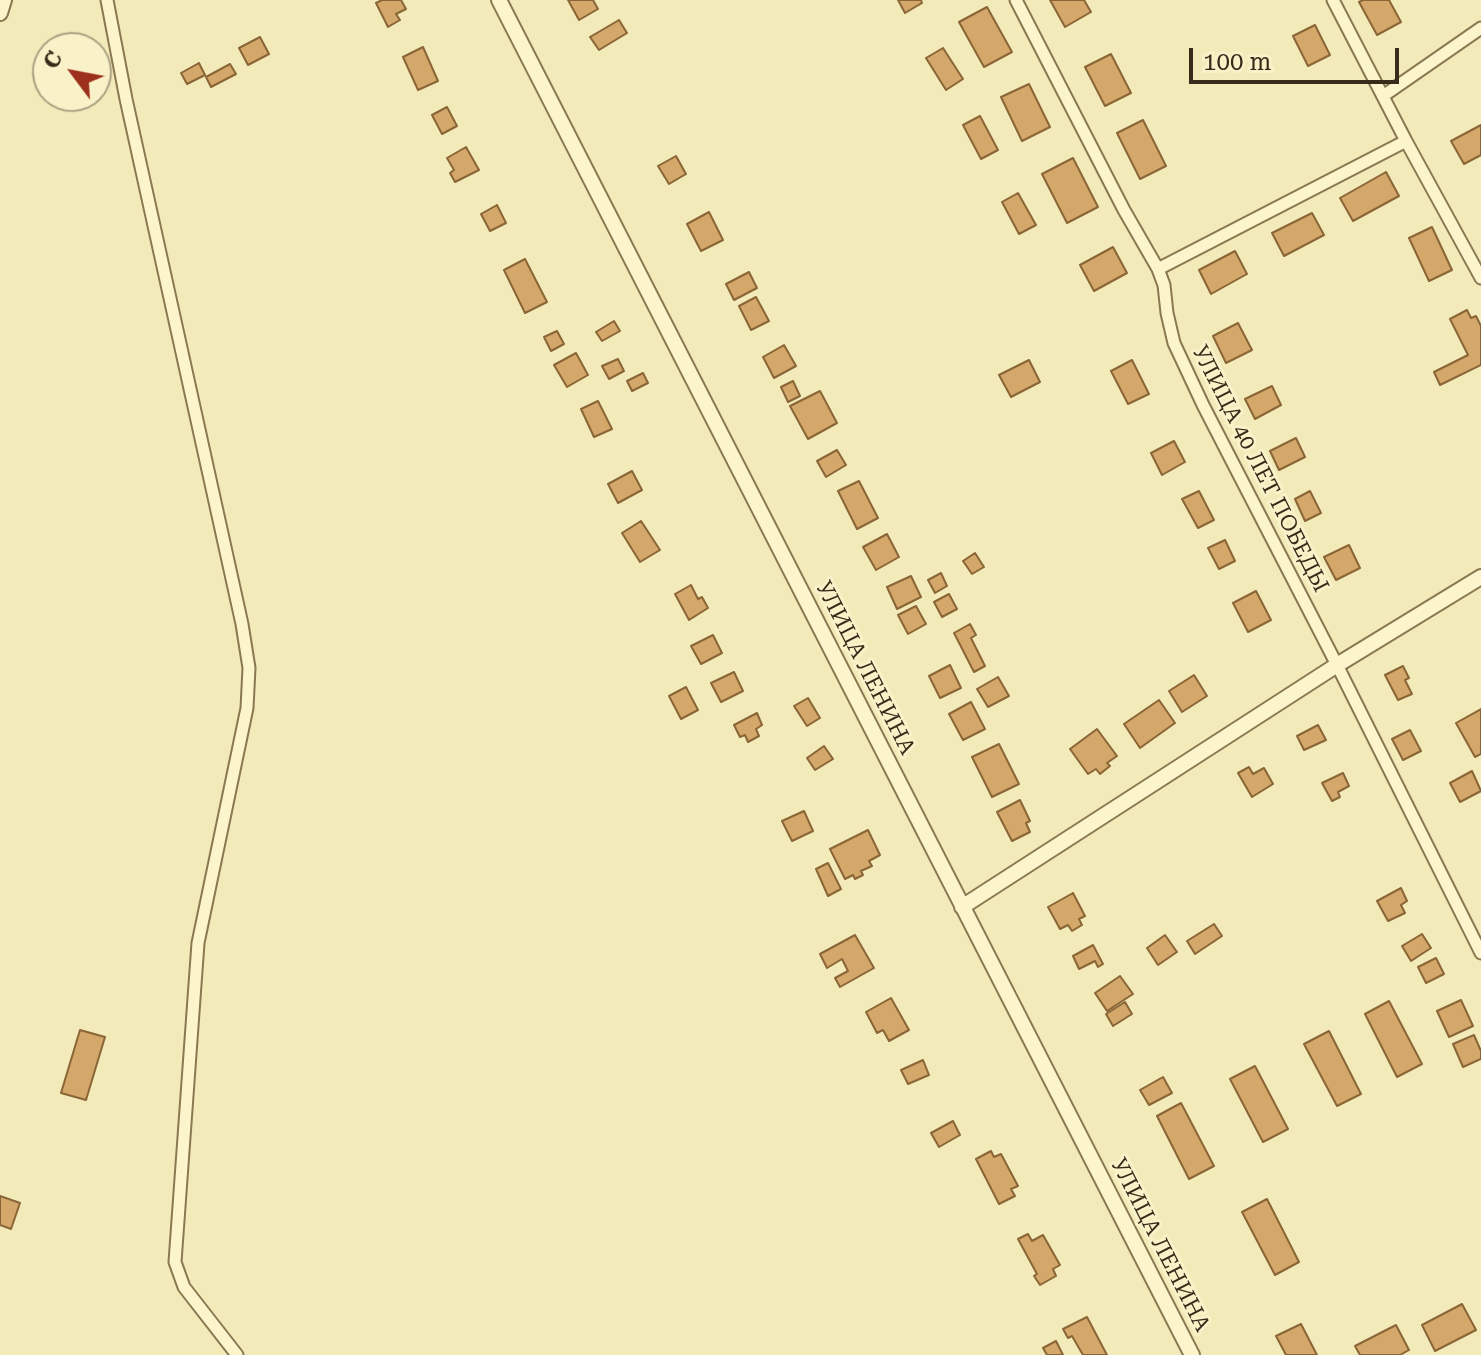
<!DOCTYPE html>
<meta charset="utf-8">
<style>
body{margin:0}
#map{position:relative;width:1481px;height:1355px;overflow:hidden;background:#f2eab8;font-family:"Roboto Serif",serif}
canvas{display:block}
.north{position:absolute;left:32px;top:32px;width:80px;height:80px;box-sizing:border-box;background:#f9f2c9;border:2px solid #aba383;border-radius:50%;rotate:302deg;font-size:22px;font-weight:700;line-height:32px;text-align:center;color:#362c19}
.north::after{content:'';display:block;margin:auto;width:28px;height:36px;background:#9d301d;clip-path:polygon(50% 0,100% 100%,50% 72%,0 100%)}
.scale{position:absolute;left:1189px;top:48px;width:210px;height:36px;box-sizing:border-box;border:4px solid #362c19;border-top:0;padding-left:10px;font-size:24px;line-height:28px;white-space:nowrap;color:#362c19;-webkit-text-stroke:6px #f9f2c9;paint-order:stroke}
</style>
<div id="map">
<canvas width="1481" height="1355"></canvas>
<div class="north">С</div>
<div class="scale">100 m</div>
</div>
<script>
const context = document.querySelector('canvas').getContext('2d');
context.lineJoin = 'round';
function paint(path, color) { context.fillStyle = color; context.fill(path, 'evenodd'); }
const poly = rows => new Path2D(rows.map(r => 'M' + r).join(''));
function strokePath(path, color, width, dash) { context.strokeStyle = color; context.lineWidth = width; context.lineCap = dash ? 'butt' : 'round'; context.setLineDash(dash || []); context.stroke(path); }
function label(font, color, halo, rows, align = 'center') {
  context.font = font + ' "Roboto Serif",serif'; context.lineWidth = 6; context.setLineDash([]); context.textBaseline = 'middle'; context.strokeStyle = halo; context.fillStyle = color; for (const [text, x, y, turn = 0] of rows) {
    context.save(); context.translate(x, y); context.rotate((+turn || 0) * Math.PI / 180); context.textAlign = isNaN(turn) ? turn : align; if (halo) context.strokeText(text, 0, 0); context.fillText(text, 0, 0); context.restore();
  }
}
const building = poly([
 [382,0,401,0,406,9,396,14,400,20,388,27,376,3,382,0],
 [568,0,593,0,598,9,579,20,568,0],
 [898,0,921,0,922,3,905,13,898,0],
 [1050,0,1084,0,1091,12,1065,27,1050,0],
 [1363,0,1389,0,1401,22,1377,35,1359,2,1363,0],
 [987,7,1012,52,984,67,959,22,987,7],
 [619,20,627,33,599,50,590,37,619,20],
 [1315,25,1330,55,1308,66,1293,36,1315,25],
 [260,37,269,54,248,65,239,48,260,37],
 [423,47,438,81,418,90,403,57,423,47],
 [943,48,963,79,946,90,926,58,943,48],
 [1111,54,1131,93,1105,106,1085,67,1111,54],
 [199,63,205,75,187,84,181,73,199,63],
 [230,64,236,74,211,87,206,77,230,64],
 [1029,84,1050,127,1022,141,1001,97,1029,84],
 [447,107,457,126,442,134,432,115,447,107],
 [980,116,998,150,981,159,963,125,980,116],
 [1143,120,1166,166,1140,179,1117,133,1143,120],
 [1481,125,1481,155,1464,164,1451,141,1481,125],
 [466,147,479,170,455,182,450,173,454,170,447,158,466,147],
 [676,156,686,174,669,184,658,166,676,156],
 [1073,158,1098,207,1067,223,1042,174,1073,158],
 [1386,172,1399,196,1353,221,1340,198,1386,172],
 [1018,193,1036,225,1019,234,1002,202,1018,193],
 [497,205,506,223,490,231,481,214,497,205],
 [709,212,723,240,701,251,687,224,709,212],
 [1312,213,1324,235,1284,256,1272,233,1312,213],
 [1432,227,1452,270,1429,281,1409,238,1432,227],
 [1113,247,1127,273,1094,291,1080,265,1113,247],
 [1235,251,1247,274,1211,294,1199,270,1235,251],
 [525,259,547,302,525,313,504,270,525,259],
 [749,272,757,288,734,300,726,284,749,272],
 [756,297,769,321,751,330,739,306,756,297],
 [1467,310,1471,318,1476,316,1481,326,1481,365,1440,385,1434,372,1468,355,1450,319,1467,310],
 [614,321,620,331,602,341,596,332,614,321],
 [1238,323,1252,350,1226,363,1213,336,1238,323],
 [557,331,564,344,551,351,544,337,557,331],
 [784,345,796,366,774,378,763,357,784,345],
 [576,353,588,375,567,387,554,365,576,353],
 [618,359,624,371,609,379,602,366,618,359],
 [1029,360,1040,382,1011,397,999,375,1029,360],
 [1132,360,1149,394,1128,404,1111,371,1132,360],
 [643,373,648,383,632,391,627,381,643,373],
 [793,381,800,396,788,402,781,387,793,381],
 [1272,386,1281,405,1255,419,1245,399,1272,386],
 [820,391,837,423,808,439,790,406,820,391],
 [598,401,612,429,594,437,581,409,598,401],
 [1296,438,1305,457,1279,470,1270,451,1296,438],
 [1174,441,1185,462,1162,475,1151,453,1174,441],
 [837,450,846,465,826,477,817,461,837,450],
 [632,471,642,490,618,503,608,484,632,471],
 [859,481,878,518,857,529,838,491,859,481],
 [1199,491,1214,520,1198,528,1182,499,1199,491],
 [1310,491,1321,513,1305,521,1295,499,1310,491],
 [641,521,660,550,640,562,622,533,641,521],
 [887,534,899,557,876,570,863,547,887,534],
 [1225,540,1235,561,1219,569,1208,548,1225,540],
 [1349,545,1360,568,1336,580,1324,557,1349,545],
 [975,553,984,567,972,574,963,561,975,553],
 [941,573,947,586,935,593,928,580,941,573],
 [911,576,921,597,897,609,887,587,911,576],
 [691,585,698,599,702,597,708,608,689,620,675,594,691,585],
 [1256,591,1271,620,1248,632,1233,603,1256,591],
 [949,594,957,609,942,617,934,602,949,594],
 [916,606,926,624,908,634,898,615,916,606],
 [970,624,976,635,971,638,985,666,974,672,954,633,970,624],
 [713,635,722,653,701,664,691,646,713,635],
 [950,665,961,688,940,698,929,676,950,665],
 [1403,666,1409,678,1405,680,1412,694,1398,700,1385,675,1403,666],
 [734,672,743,691,721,702,711,683,734,672],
 [1194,675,1207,696,1182,712,1169,691,1194,675],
 [998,677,1009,696,988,707,977,689,998,677],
 [686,687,698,710,681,719,669,696,686,687],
 [808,698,820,718,807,726,794,706,808,698],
 [1159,700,1175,723,1140,748,1124,724,1159,700],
 [971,702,985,729,963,740,949,714,971,702],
 [1481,709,1481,754,1475,757,1456,723,1481,709],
 [757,713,762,725,756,729,759,736,748,742,745,735,740,737,734,725,757,713],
 [1318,725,1326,740,1304,750,1297,736,1318,725],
 [1097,729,1117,756,1107,763,1110,766,1100,774,1096,769,1088,774,1070,749,1097,729],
 [1410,730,1421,751,1403,760,1392,739,1410,730],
 [999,744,1019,784,992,797,972,757,999,744],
 [824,746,833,759,815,770,807,758,824,746],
 [1249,767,1253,774,1264,768,1273,784,1252,797,1238,773,1249,767],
 [1472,771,1481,791,1460,802,1450,783,1472,771],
 [1343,773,1349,786,1338,792,1340,797,1332,801,1322,783,1343,773],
 [1020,800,1030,821,1026,823,1030,832,1012,841,997,812,1020,800],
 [804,811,813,831,792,841,782,821,804,811],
 [868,830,880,855,869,861,872,866,861,871,863,875,855,879,853,875,845,879,830,849,868,830],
 [828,863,841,889,828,896,816,869,828,863],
 [1401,888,1407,901,1401,905,1405,913,1388,921,1377,901,1401,888],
 [1073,893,1085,916,1079,919,1082,925,1072,931,1068,925,1060,929,1048,907,1073,893],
 [1214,924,1222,936,1195,954,1187,941,1214,924],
 [1422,934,1431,948,1411,961,1402,946,1422,934],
 [855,935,874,968,840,987,835,978,848,971,842,959,827,968,820,954,855,935],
 [1165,935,1177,952,1158,965,1147,948,1165,935],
 [1093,945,1103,964,1098,967,1095,961,1079,969,1073,956,1093,945],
 [1436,958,1444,974,1426,983,1418,967,1436,958],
 [1120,976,1133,994,1107,1011,1095,993,1120,976],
 [891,998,909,1030,889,1041,883,1030,877,1033,866,1012,891,998],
 [1461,1000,1473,1026,1449,1037,1437,1011,1461,1000],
 [1389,1001,1422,1064,1397,1077,1365,1014,1389,1001],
 [1125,1002,1132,1014,1113,1026,1106,1014,1125,1002],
 [80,1030,105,1037,86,1100,61,1093,80,1030],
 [1329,1031,1361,1094,1337,1106,1304,1044,1329,1031],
 [1474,1035,1481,1051,1481,1059,1463,1067,1453,1044,1474,1035],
 [923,1060,929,1075,908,1084,901,1070,923,1060],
 [1255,1066,1288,1129,1263,1142,1230,1079,1255,1066],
 [1163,1077,1172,1093,1149,1105,1140,1090,1163,1077],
 [1181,1103,1214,1166,1189,1179,1157,1116,1181,1103],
 [953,1121,960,1135,939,1147,931,1133,953,1121],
 [991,1151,994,1157,1001,1154,1018,1186,1011,1189,1015,1196,999,1204,976,1159,991,1151],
 [0,1196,20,1203,11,1229,0,1225,0,1196],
 [1267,1199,1299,1262,1275,1275,1242,1212,1267,1199],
 [1028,1234,1032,1241,1043,1235,1060,1265,1053,1269,1056,1276,1040,1285,1034,1276,1037,1274,1018,1239,1028,1234],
 [1462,1304,1476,1330,1435,1351,1422,1325,1462,1304],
 [1087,1317,1107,1355,1083,1355,1072,1336,1068,1338,1063,1329,1087,1317],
 [1301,1324,1317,1355,1286,1355,1276,1336,1301,1324],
 [1396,1325,1409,1350,1400,1355,1360,1355,1355,1346,1396,1325],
 [1056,1341,1063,1355,1047,1355,1043,1348,1056,1341]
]);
const minor = poly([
 [107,0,126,99,242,624,249,668,247,708,198,943,175,1262,184,1287,237,1355],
 [1016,0,1124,210,1158,269,1164,285,1167,313,1174,343,1203,405,1337,665,1481,953],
 [1333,0,1406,141,1481,278],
 [1383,96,1481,28],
 [1158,269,1406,141]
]);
const tertiary = poly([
 [499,0,1192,1355],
 [0,13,4,0],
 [962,907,1337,665,1481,577]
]);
const streetNames = [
 ["УЛИЦА 40 ЛЕТ ПОБЕДЫ",1260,469,63],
 ["УЛИЦА ЛЕНИНА",865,668,63],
 ["УЛИЦА ЛЕНИНА",1160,1245,63]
];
paint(building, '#d4a76a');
strokePath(building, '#8a6536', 2);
strokePath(minor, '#897852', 15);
strokePath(tertiary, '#897852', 18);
strokePath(minor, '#fcf5cc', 11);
strokePath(tertiary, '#fcf5cc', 14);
label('22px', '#362c19', '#f9f2c9', streetNames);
</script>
